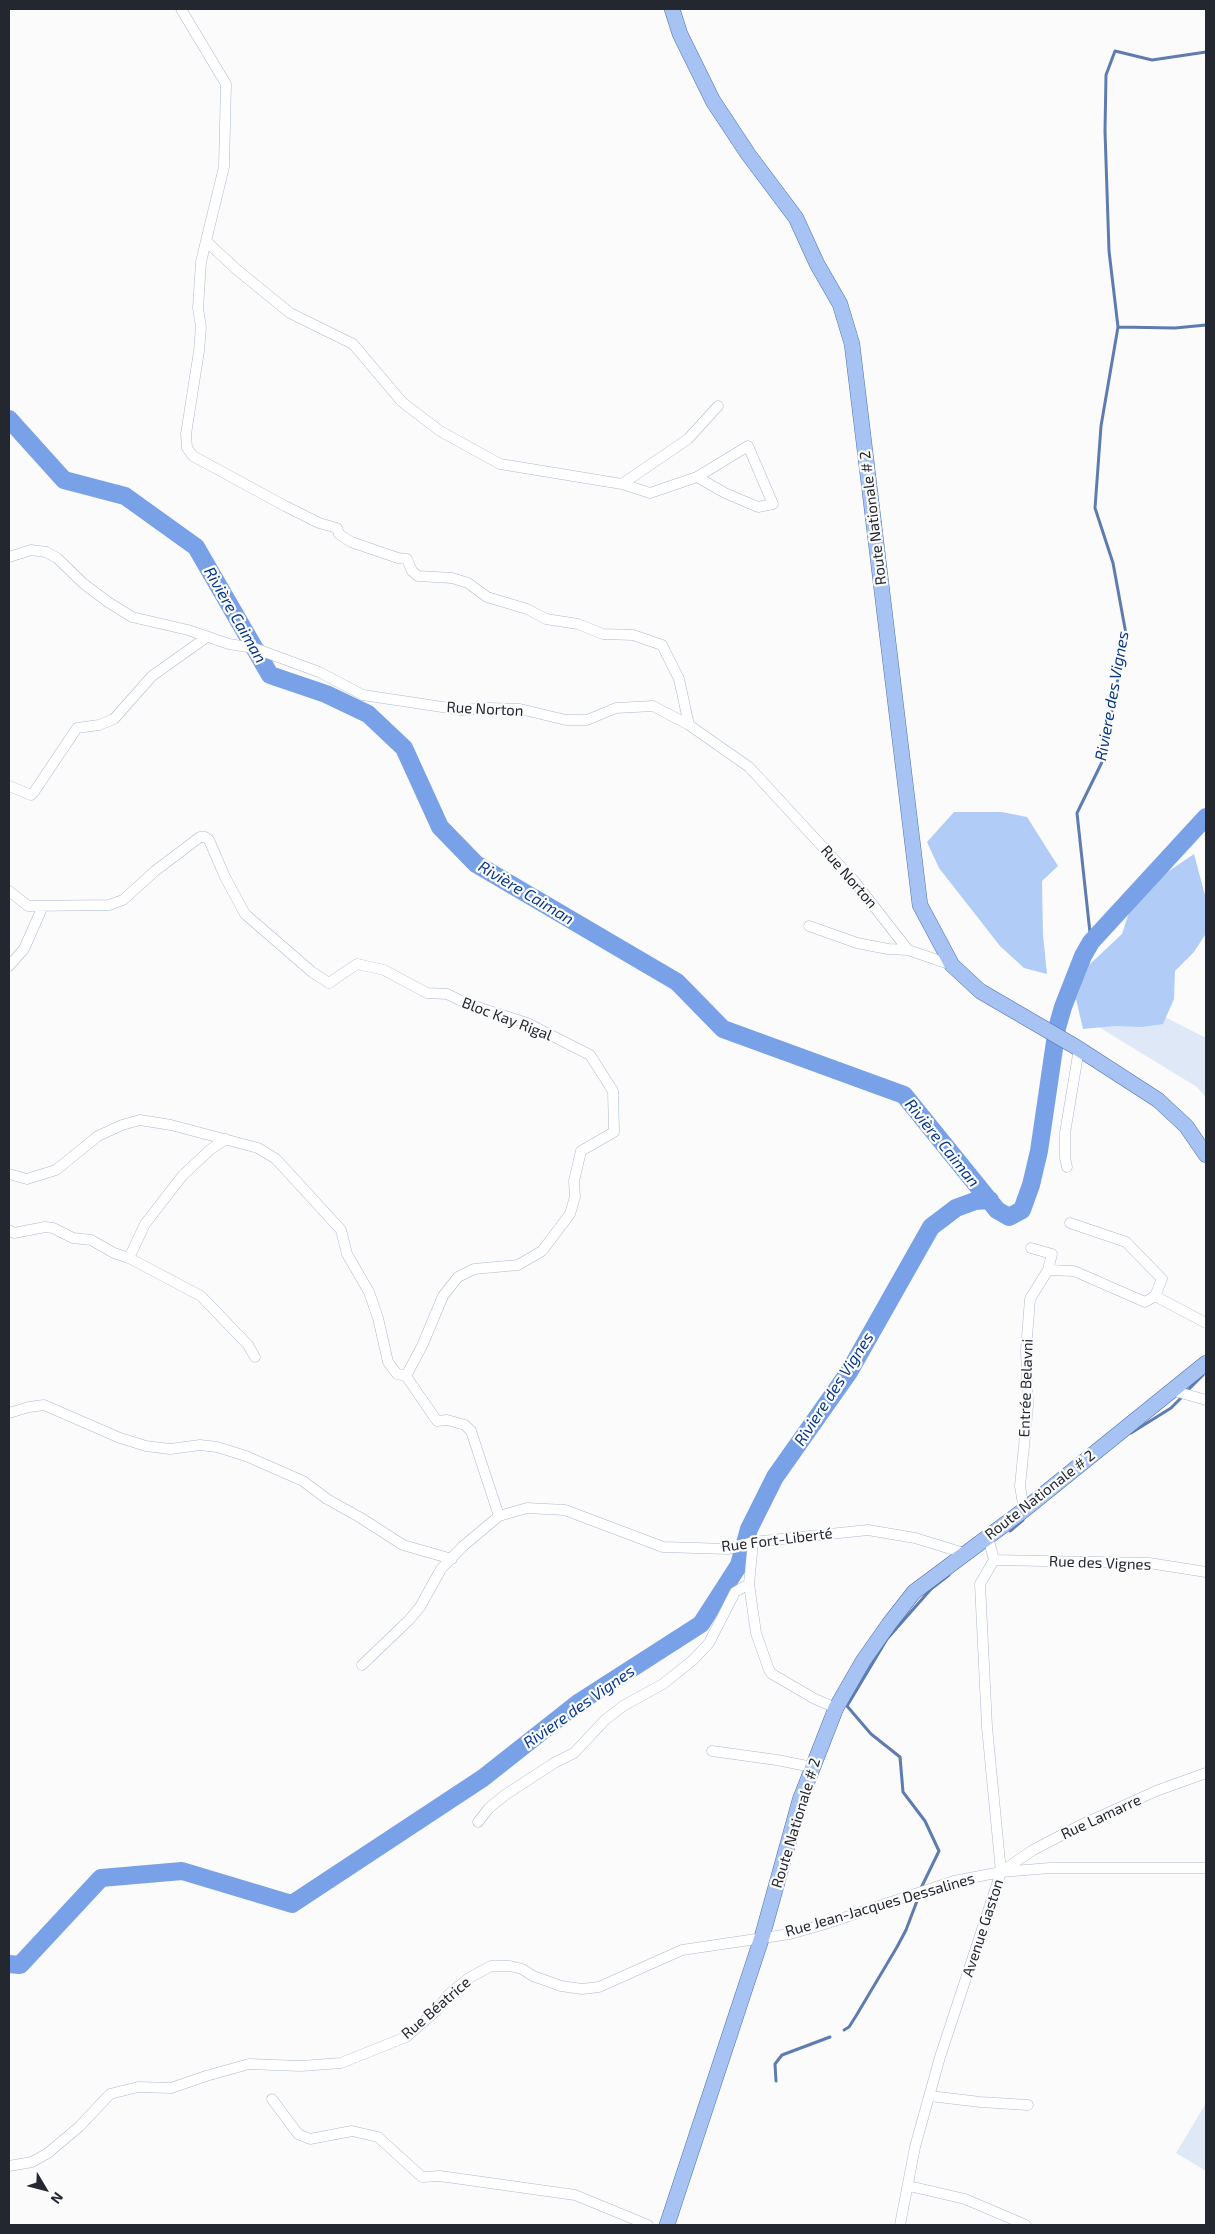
<!DOCTYPE html>
<meta charset="utf-8">
<style>
body{margin:0}
#map{position:relative;width:1215px;height:2234px;overflow:hidden;background:#fbfbfb;font-family:"Exo 2",sans-serif}
canvas{display:block}
.frame{position:absolute;inset:0;border:10px solid #222730;pointer-events:none}
.north{position:absolute;left:20px;top:2164px;width:50px;height:50px;-webkit-text-stroke:4px #fbfbfb;paint-order:stroke;rotate:127deg;font-size:14px;font-weight:700;line-height:20px;text-align:center;color:#222730}
.north::after{content:'';display:block;margin:auto;width:18px;height:22px;background:#222730;clip-path:polygon(50% 0,100% 100%,50% 72%,0 100%)}
</style>
<div id="map">
<canvas width="1215" height="2234"></canvas>
<div class="frame"></div>
<div class="north">N</div>
</div>
<script>
const context = document.querySelector('canvas').getContext('2d');
context.lineJoin = 'round';
function paint(path, color) { context.fillStyle = color; context.fill(path, 'evenodd'); }
const poly = rows => new Path2D(rows.map(r => 'M' + r).join(''));
function strokePath(path, color, width, dash) { context.strokeStyle = color; context.lineWidth = width; context.lineCap = dash ? 'butt' : 'round'; context.setLineDash(dash || []); context.stroke(path); }
function label(font, color, halo, rows, align = 'center') {
  context.font = font + ' "Exo 2",sans-serif'; context.lineWidth = 4.5; context.setLineDash([]); context.textBaseline = 'middle'; context.strokeStyle = halo; context.fillStyle = color; for (const [text, x, y, turn = 0] of rows) {
    context.save(); context.translate(x, y); context.rotate((+turn || 0) * Math.PI / 180); context.textAlign = isNaN(turn) ? turn : align; if (halo) context.strokeText(text, 0, 0); context.fillText(text, 0, 0); context.restore();
  }
}
const green = poly([
 [1155,1012,1206,1038,1206,1098,1197,1087,1097,1026],
 [1206,2103,1206,2171,1176,2153]
]);
const forest = poly([
 [954,812,1002,812,1027,817,1058,866,1042,881,1043,935,1047,974,1024,968,1000,946,939,868,927,842],
 [1194,854,1206,899,1205,935,1194,952,1175,971,1174,999,1163,1024,1142,1027,1114,1026,1083,1029,1076,999,1089,965,1122,934,1135,894]
]);
const stream = poly([
 [1118,327,1109,251,1105,131,1106,75,1115,51,1152,60,1206,52],
 [1091,942,1077,813,1103,760,1126,634,1113,563,1095,508,1101,426,1118,327,1175,328,1206,325],
 [1186,1392,1203,1375],
 [1131,1433,1171,1408,1182,1397],
 [1010,1531,1023,1520],
 [921,1888,939,1851,925,1821,903,1792,900,1757,871,1734,847,1706,887,1639,931,1589,949,1575],
 [844,2030,849,2027,856,2016,897,1947,906,1930,917,1901],
 [776,2081,775,2064,782,2055,830,2037]
]);
const river = poly([
 [9,419,64,480,125,496,196,547,270,675,326,694,368,714,404,748,440,827,476,864,677,982,723,1029,904,1095,997,1210,1009,1217,1022,1210,1031,1185,1039,1151,1057,1028,1063,1007,1083,956,1091,942,1206,817],
 [9,1964,20,1965,101,1878,182,1871,292,1904,483,1778,578,1703,701,1624,739,1565,749,1529,775,1477,849,1372,931,1227,956,1208,975,1201,990,1200]
]);
const minor = poly([
 [181,9,226,84,224,167,206,241,236,269,290,313,353,344,402,402,440,431,500,464,622,484,650,493,697,477,748,446,773,504,758,507,725,493,697,477],
 [206,241,201,262,198,308,201,327,199,351,186,434,187,448,193,456,285,506,319,523,337,528,339,534,351,542,398,558,407,559,412,571,418,576,452,578,468,583,487,597,527,609,546,619,578,624,603,634,633,635,662,645,679,679,689,725],
 [622,484,688,439,718,406],
 [9,557,31,550,46,552,57,558,84,584,108,602,132,617,188,630,229,644,254,648,319,672,363,695,462,710,489,708,520,709,566,720,587,720,616,708,653,706,689,725,749,767,855,882,908,950,952,965],
 [9,786,31,795,34,792,77,728,99,725,114,719,152,676,207,637],
 [9,891,28,906,109,905,123,900,155,871,200,837,205,837,209,840,225,877,245,914,312,972,329,983,357,964,384,970,427,993,447,994,468,1004,527,1023,590,1055,613,1091,614,1132,581,1151,574,1181,575,1197,570,1214,542,1251,518,1265,474,1269,458,1277,443,1296,422,1346,406,1376],
 [809,926,857,943,888,949,908,950],
 [9,966,24,949,43,906],
 [1067,1167,1065,1158,1065,1133,1079,1049],
 [9,1174,27,1179,56,1170,98,1136,122,1125,140,1120,171,1125,258,1148,276,1159,341,1230,347,1254,369,1292,378,1318,388,1362,397,1374,406,1376,437,1421,447,1420,465,1425,471,1431,499,1516],
 [1070,1223,1126,1242,1162,1279,1155,1296],
 [9,1230,14,1233,45,1227,53,1228,73,1238,91,1240,114,1253,129,1258,201,1296,248,1345,255,1357],
 [1031,1248,1052,1254,1048,1270,1074,1271,1145,1302,1155,1296,1206,1323],
 [129,1258,145,1224,183,1175,211,1149,226,1139],
 [1171,1390,1206,1400],
 [9,1413,29,1407,44,1405,120,1438,146,1446,170,1449,200,1445,217,1447,246,1456,303,1481,327,1499,361,1518,403,1545,452,1559],
 [1024,1510,1020,1486,1028,1406,1026,1350,1030,1299,1048,1270],
 [753,1542,749,1584,756,1633,769,1670,772,1674,815,1699,836,1708],
 [994,1560,1149,1563,1206,1572],
 [362,1665,409,1620,420,1607,441,1569,462,1547,499,1516,527,1508,565,1510,663,1547,728,1549,753,1542,868,1530,915,1538,964,1553],
 [712,1751,777,1760,812,1767],
 [478,1822,489,1808,505,1795,554,1763,574,1753,605,1720,623,1706,663,1684,693,1660,709,1643,735,1592,749,1584],
 [1002,1871,1033,1850,1081,1825,1156,1791,1206,1773],
 [930,2096,980,2102,1028,2105],
 [272,2099,298,2134,310,2139,352,2131,378,2137,422,2177,440,2176,575,2195,648,2225],
 [9,2166,32,2162,48,2153,80,2126,110,2094,138,2087,171,2088,206,2076,249,2064,301,2066,341,2063,406,2037,437,2010,448,1995,469,1978,491,1966,510,1966,522,1969,533,1976,561,1986,582,1989,599,1987,682,1950,790,1934,825,1924,954,1881,1001,1872,1050,1868,1206,1868],
 [909,2186,965,2199,1026,2225],
 [900,2225,915,2147,940,2057,1001,1872,987,1727,980,1584,994,1560,988,1537]
]);
const primary = poly([
 [672,9,680,34,713,101,748,154,796,218,817,264,840,304,852,344,920,905,952,965,980,991,1076,1047,1158,1100,1186,1126,1206,1155],
 [667,2225,762,1937,800,1800,836,1708,863,1661,889,1624,914,1592,1024,1510,1206,1363]
]);
const streetNames = [
 ["Route Nationale # 2",873,518,-97],
 ["Rue Norton",485,709,3],
 ["Rue Norton",849,877,49],
 ["Bloc Kay Rigal",507,1019,21],
 ["Entrée Belavni",1026,1388,-88],
 ["Route Nationale # 2",1040,1495,-38],
 ["Rue Fort-Liberté",777,1540,-7],
 ["Rue des Vignes",1100,1563,2],
 ["Rue Lamarre",1101,1817,-25],
 ["Route Nationale # 2",796,1823,-73],
 ["Rue Jean-Jacques Dessalines",880,1905,-16],
 ["Avenue Gaston",983,1928,-72],
 ["Rue Béatrice",436,2008,-41]
];
const waterNames = [
 ["Rivière Caiman",235,615,60],
 ["Riviere des Vignes",1112,696,-80],
 ["Rivière Caiman",526,893,31],
 ["Rivière Caiman",942,1143,51],
 ["Riviere des Vignes",834,1389,-57],
 ["Riviere des Vignes",579,1707,-35]
];
paint(green, '#dfe8f6');
paint(forest, '#b1ccf7');
strokePath(stream, '#5e7cb0', 3);
strokePath(river, '#78a1e7', 18);
strokePath(minor, '#acb9d0', 11);
strokePath(primary, '#5172ab', 16);
strokePath(minor, '#fff', 10);
strokePath(primary, '#a6c3f4', 15);
label('15px', '#222730', '#fbfbfb', streetNames);
label('italic 16px', '#063887', '#fbfbfb', waterNames);
</script>
